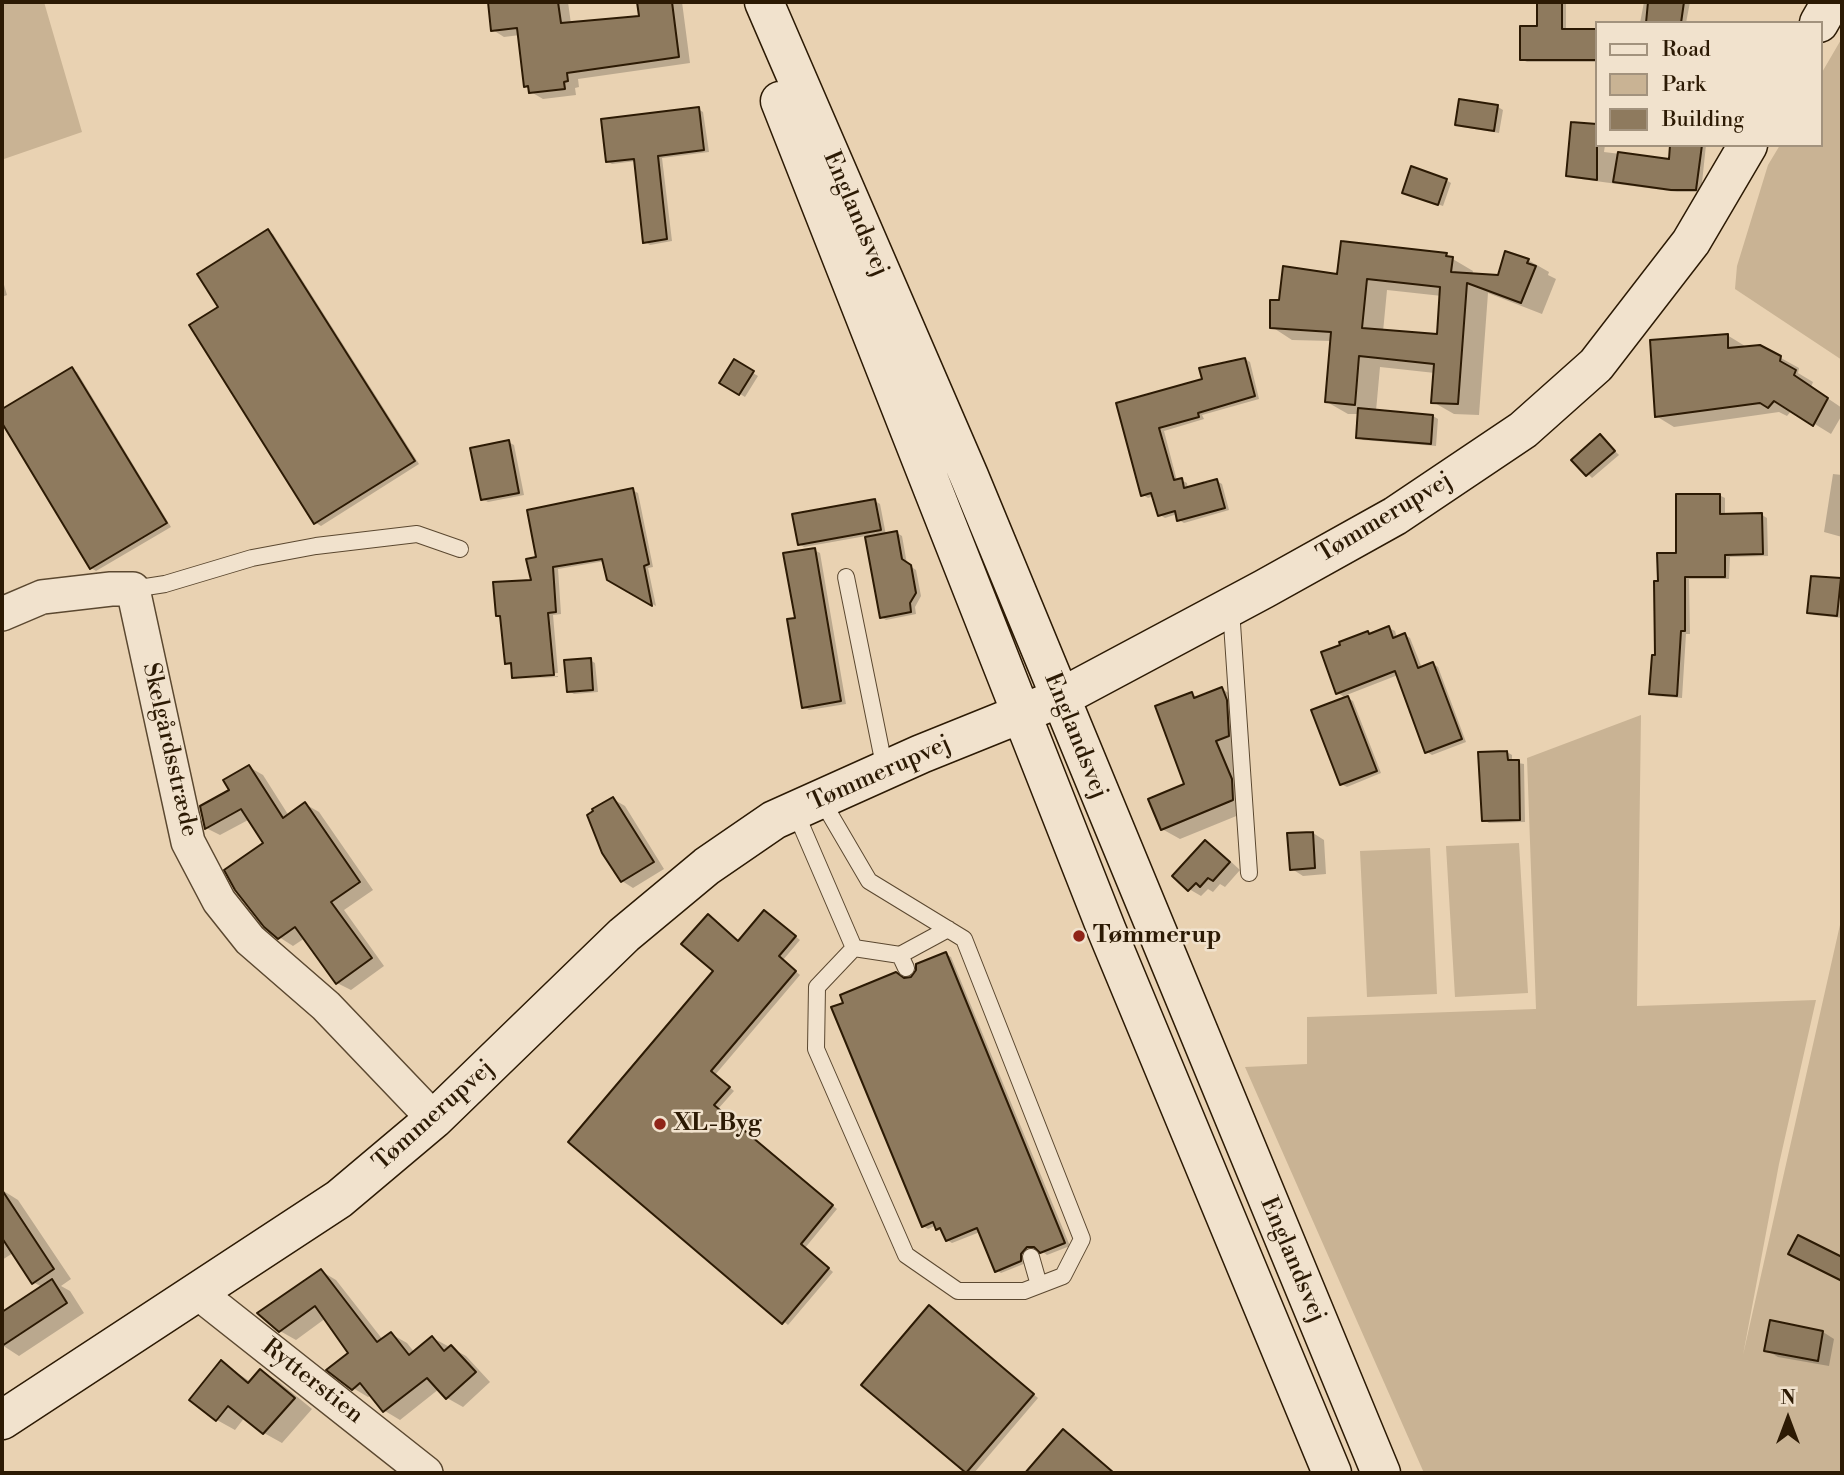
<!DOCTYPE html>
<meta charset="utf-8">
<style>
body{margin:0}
#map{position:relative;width:1844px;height:1475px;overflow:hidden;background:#e9d2b2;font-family:"Libre Bodoni",serif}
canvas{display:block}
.frame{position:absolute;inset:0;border:4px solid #2c1a04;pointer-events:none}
.legend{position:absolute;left:1595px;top:21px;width:228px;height:126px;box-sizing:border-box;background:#f1e2cd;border:2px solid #a2927d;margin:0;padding:9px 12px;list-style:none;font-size:21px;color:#2c1a04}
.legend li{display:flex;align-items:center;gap:14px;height:35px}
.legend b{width:35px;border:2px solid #a2927d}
.north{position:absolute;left:1753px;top:1384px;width:70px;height:70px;-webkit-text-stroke:5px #f1e2cd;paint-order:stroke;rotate:0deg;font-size:19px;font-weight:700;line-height:28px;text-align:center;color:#2c1a04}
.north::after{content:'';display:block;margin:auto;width:24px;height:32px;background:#2c1a04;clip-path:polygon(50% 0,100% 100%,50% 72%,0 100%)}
</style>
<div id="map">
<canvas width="1844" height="1475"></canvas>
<div class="frame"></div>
<ul class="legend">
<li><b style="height:9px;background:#f1e2cd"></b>Road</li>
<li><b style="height:19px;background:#c9b394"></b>Park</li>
<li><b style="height:19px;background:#8e7a5e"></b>Building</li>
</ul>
<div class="north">N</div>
</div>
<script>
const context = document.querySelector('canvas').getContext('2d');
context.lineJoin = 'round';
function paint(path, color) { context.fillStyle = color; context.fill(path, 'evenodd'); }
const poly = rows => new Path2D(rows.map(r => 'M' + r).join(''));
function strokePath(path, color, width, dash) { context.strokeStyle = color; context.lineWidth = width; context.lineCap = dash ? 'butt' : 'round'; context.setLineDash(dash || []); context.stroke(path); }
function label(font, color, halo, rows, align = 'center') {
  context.font = font + ' "Libre Bodoni",serif'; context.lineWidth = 5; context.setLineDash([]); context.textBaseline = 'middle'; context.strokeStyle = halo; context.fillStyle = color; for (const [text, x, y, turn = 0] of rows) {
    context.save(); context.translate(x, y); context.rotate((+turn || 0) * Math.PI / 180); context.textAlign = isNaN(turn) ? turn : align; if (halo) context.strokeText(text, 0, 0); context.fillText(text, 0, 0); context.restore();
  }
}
const green = poly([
 [2,2,44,2,82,132,4,159,2,150],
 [1842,38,1842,360,1735,289,1737,266,1768,165,1780,145,1821,145,1821,74],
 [1641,715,1637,1006,1816,1000,1779,1164,1743,1355,1842,916,1842,1473,1424,1473,1245,1067,1307,1064,1307,1017,1536,1009,1527,758],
 [1519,843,1528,993,1455,997,1446,846],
 [1430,848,1437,994,1367,997,1360,851]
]);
const shadow = poly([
 [490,2,568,2,571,24,641,17,639,2,682,2,690,63,578,79,579,87,575,88,576,95,543,99,531,92,530,88,526,86,520,35,504,37,493,30],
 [1539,2,1562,2,1566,4,1566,31,1597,31,1597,62,1527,62,1521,59,1539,28],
 [1644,2,1690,2,1686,23,1640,23],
 [1498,107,1503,110,1499,133,1462,127,1457,124],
 [698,109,703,112,709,152,662,158,672,241,650,245,645,242,636,161,612,164,607,161],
 [1573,124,1597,126,1597,145,1605,145,1604,152,1670,160,1672,145,1706,145,1701,192,1677,192,1573,178,1568,175],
 [1446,180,1451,183,1443,206,1410,195],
 [268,231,273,234,419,464,321,526,316,523,221,308],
 [1446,255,1473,271,1472,275,1499,276,1528,260,1549,272,1548,275,1556,279,1542,314,1488,293,1479,415,1454,414,1433,402,1435,373,1380,367,1376,411,1433,416,1438,419,1436,446,1363,440,1358,437,1360,414,1348,414,1327,402,1332,341,1292,340,1272,327,1280,302,1339,276],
 [1387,290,1442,296,1438,336,1383,332],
 [2,278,7,295,2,297],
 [1727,335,1745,346,1745,348,1781,358,1799,368,1798,373,1813,382,1811,387,1842,408,1842,415,1831,434,1792,410,1787,416,1779,412,1674,427,1656,416],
 [1245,359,1250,362,1259,399,1202,415,1204,419,1164,431,1177,481,1181,480,1187,483,1188,489,1217,481,1222,484,1229,510,1184,523,1179,520,1177,514,1165,518,1160,515,1154,496,1148,498,1143,495,1118,404,1205,380],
 [734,362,758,376,745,397,721,382],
 [72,369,77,372,171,527,96,571,91,568,2,420,2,411],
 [1600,436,1619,455,1592,478,1574,460],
 [508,442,514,445,524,495,488,502,482,499],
 [1833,474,1842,475,1842,537,1824,532],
 [632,490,638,493,653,567,648,568,656,606,608,579,605,561,558,569,561,614,553,615,558,673,517,676,517,679,514,677,513,667,507,663,502,618,498,615,533,581,538,558],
 [1719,495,1725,498,1725,516,1762,515,1767,518,1768,556,1730,557,1729,579,1689,579,1690,634,1686,634,1682,698,1656,696,1651,693,1656,657,1659,583],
 [875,501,880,504,886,535,897,533,902,536,907,564,916,570,921,596,915,607,916,614,886,620,881,617,866,536,804,547,799,544],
 [814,550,820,553,846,704,809,710,803,707],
 [1841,580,1842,618,1814,615,1809,612],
 [1389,628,1395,631,1397,638,1405,635,1410,638,1422,668,1433,664,1438,667,1466,742,1432,755,1427,752,1398,675,1344,696,1353,701,1381,773,1347,787,1341,784,1346,698,1338,693,1367,633,1372,635],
 [590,660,595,663,598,692,574,694,569,691],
 [558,676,558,677,518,679],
 [1222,689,1240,700,1251,810,1180,839,1162,829,1187,785,1192,694,1198,698],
 [1507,752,1512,755,1512,762,1524,764,1525,822,1489,823,1484,820],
 [249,767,263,775,289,816,305,804,319,812,373,890,344,910,384,966,351,990,337,983,305,938,293,946,279,937,265,844,250,819,220,835,206,828],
 [613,799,625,806,664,869,633,888,622,881],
 [1313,833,1324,840,1326,874,1303,876,1292,869],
 [1206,842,1217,849,1240,870,1225,887,1220,884,1213,892,1208,889,1201,896,1189,889],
 [770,915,800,940,783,960,800,975,715,1075,734,1091,718,1109,837,1209,805,1248,833,1272,788,1325,570,1142,739,942],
 [946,954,951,957,1070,1246,1047,1255,1039,1249,1033,1249,1026,1257,1026,1263,1001,1273,996,1270,980,1232,952,1243,947,1240,944,1232,937,1225,928,1229,923,1226,905,980,912,979],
 [2,1190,18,1200,71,1279,61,1286,70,1291,84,1313,19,1356,2,1345,2,1314,42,1287,33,1282,13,1253,2,1260],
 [321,1271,336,1280,383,1340,391,1334,407,1343,415,1353,433,1338,466,1356,490,1382,463,1407,447,1398,439,1389,400,1420,385,1411,372,1395,368,1397,353,1388,350,1353,326,1318,296,1340,280,1331],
 [934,1310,1038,1398,974,1473,968,1473,863,1384],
 [1772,1322,1823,1332,1834,1339,1829,1366,1778,1357,1766,1350],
 [222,1363,251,1382,260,1371,278,1381,312,1409,282,1443,264,1433,245,1417,235,1430,217,1420]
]);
const building = poly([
 [488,2,558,2,561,23,639,16,637,2,672,2,679,57,567,73,568,81,564,82,565,89,529,93,528,86,524,87,517,28,491,31,488,2],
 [1537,2,1562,2,1562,29,1597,29,1597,60,1520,60,1520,26,1537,26,1537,2],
 [1648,2,1684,2,1681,23,1646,23,1648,2],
 [1459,99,1498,105,1494,131,1455,125,1459,99],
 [699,107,704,150,658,156,667,239,643,243,634,159,606,162,601,119,699,107],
 [1571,122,1597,124,1597,180,1566,176,1571,122],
 [1670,145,1702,145,1696,190,1671,190,1613,182,1618,152,1669,159,1670,145],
 [1411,166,1447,179,1438,205,1402,193,1411,166],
 [268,229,415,461,314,524,189,325,218,307,197,274,268,229],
 [1341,241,1447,253,1446,256,1453,257,1451,272,1498,275,1505,251,1529,259,1527,263,1536,266,1521,303,1467,283,1458,404,1431,403,1434,364,1359,356,1355,405,1325,402,1331,332,1270,328,1270,300,1279,300,1283,266,1337,274,1341,241],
 [1367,279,1440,287,1437,334,1362,328,1367,279],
 [1728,334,1728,348,1760,345,1781,356,1780,361,1796,370,1794,375,1828,398,1813,426,1774,401,1768,408,1760,403,1655,417,1650,340,1728,334],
 [1245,358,1255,396,1198,413,1199,417,1159,428,1174,480,1182,478,1184,488,1217,479,1225,508,1177,521,1175,511,1158,516,1151,493,1141,496,1116,403,1202,379,1199,368,1245,358],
 [734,359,754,371,739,395,719,383,734,359],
 [72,367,167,523,90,569,2,423,2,409,72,367],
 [1358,408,1433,415,1431,444,1356,438,1358,408],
 [1600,434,1615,451,1586,476,1571,460,1600,434],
 [509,440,519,493,481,500,470,448,509,440],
 [633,488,649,564,644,566,652,606,607,580,602,559,553,567,556,612,548,613,554,675,512,678,511,663,505,664,500,616,496,616,493,582,531,580,526,559,536,557,527,510,633,488],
 [1676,494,1720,494,1720,514,1762,513,1763,554,1725,555,1725,577,1685,577,1685,631,1681,631,1677,696,1649,694,1652,655,1655,655,1654,581,1658,581,1657,553,1676,553,1676,494],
 [875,499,881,530,798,545,792,514,875,499],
 [897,531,902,559,911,565,916,593,910,603,911,612,880,618,865,537,897,531],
 [815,548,841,701,802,708,787,619,795,618,783,553,815,548],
 [1811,576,1841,578,1837,616,1807,613,1811,576],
 [1389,626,1393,638,1405,633,1418,668,1433,662,1462,739,1425,753,1395,671,1336,694,1321,652,1340,645,1339,642,1368,631,1369,634,1389,626],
 [591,658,593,690,567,692,564,660,591,658],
 [1222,687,1227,700,1229,736,1216,741,1232,779,1233,800,1161,830,1148,799,1184,784,1155,706,1192,692,1194,698,1222,687],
 [1348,696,1377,771,1340,785,1311,710,1348,696],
 [1507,751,1508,760,1519,760,1520,820,1482,821,1478,752,1507,751],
 [249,765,283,818,305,802,360,882,331,902,372,958,336,984,295,927,278,939,264,927,235,890,224,870,263,843,241,809,205,829,200,806,229,790,223,780,249,765],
 [613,797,654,862,621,882,602,853,587,815,593,811,592,809,613,797],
 [1313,832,1315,868,1290,870,1287,833,1313,832],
 [1205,840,1230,862,1213,881,1208,878,1200,887,1196,883,1188,891,1172,876,1205,840],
 [764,910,796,936,779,956,796,971,711,1071,730,1087,714,1105,833,1205,801,1244,829,1268,782,1324,568,1142,713,971,681,944,708,914,738,941,764,910],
 [946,952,1065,1243,1040,1253,1034,1247,1027,1247,1021,1254,1021,1261,995,1272,977,1228,946,1241,940,1228,936,1230,933,1222,922,1227,831,1007,843,1003,840,995,896,972,904,978,911,977,916,970,916,964,946,952],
 [2,1190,54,1269,32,1284,2,1238,2,1190],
 [1798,1235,1842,1257,1842,1281,1788,1254,1798,1235],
 [321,1269,377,1342,391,1332,409,1355,432,1336,444,1351,451,1345,476,1372,446,1399,427,1378,383,1412,360,1383,352,1390,326,1370,348,1353,315,1306,279,1332,257,1313,321,1269],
 [52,1279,67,1303,2,1346,2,1312,52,1279],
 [929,1305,1034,1394,966,1473,861,1385,929,1305],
 [1770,1320,1823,1331,1818,1361,1764,1351,1770,1320],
 [221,1360,248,1383,260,1369,295,1398,263,1434,228,1406,216,1421,189,1400,221,1360],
 [1063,1429,1114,1473,1025,1473,1063,1429]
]);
const lane = poly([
 [846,577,885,770],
 [133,589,165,584,252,558,316,546,417,534,460,549],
 [1231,609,1249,873],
 [795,811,854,948,817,987,816,1049,906,1255,958,1291,1024,1291,1063,1276,1082,1239,964,939,869,881,821,799],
 [854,948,900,955,906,968],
 [900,955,948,929],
 [1031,1257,1039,1285]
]);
const street = poly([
 [2,614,42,597,111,589,133,589,188,842,219,901,250,940,326,1006,434,1119],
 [197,1292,426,1473]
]);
const secondary = poly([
 [764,2,969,476,1381,1473],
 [1819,23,1831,2],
 [780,101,1107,931,1332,1473],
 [2,1420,339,1199,434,1119,624,935,707,866,774,820,921,754,1060,698,1264,589,1395,516,1523,430,1596,365,1691,242,1748,145]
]);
const markers = [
 [1079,936,7,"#8f2418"],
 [660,1124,7,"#8f2418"]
];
const streetNames = [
 ["Englandsvej",855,214,67],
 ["Tømmerupvej",1385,518,-31],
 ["Englandsvej",1075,736,68],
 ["Skelgårdsstræde",169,750,77],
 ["Tømmerupvej",880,774,-24],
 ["Tømmerupvej",434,1116,-42],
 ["Englandsvej",1292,1260,67],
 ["Rytterstien",312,1382,38]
];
const poiNames = [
 ["Tømmerup",1093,936],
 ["XL-Byg",674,1124]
];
paint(green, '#c9b394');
paint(shadow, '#0003');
paint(building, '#8e7a5e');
strokePath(building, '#2c1a04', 2);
strokePath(lane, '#5b4830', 18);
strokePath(street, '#5b4830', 36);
strokePath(secondary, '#2c1a04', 41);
strokePath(lane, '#f1e2cd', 16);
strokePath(street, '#f1e2cd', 33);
strokePath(secondary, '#f1e2cd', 38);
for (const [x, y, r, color] of markers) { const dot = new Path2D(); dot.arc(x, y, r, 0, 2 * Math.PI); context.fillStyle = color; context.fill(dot); strokePath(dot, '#f1e2cd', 2.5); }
label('24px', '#2c1a04', '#f1e2cd', streetNames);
label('bold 24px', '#2c1a04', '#f1e2cd', poiNames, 'left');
</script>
